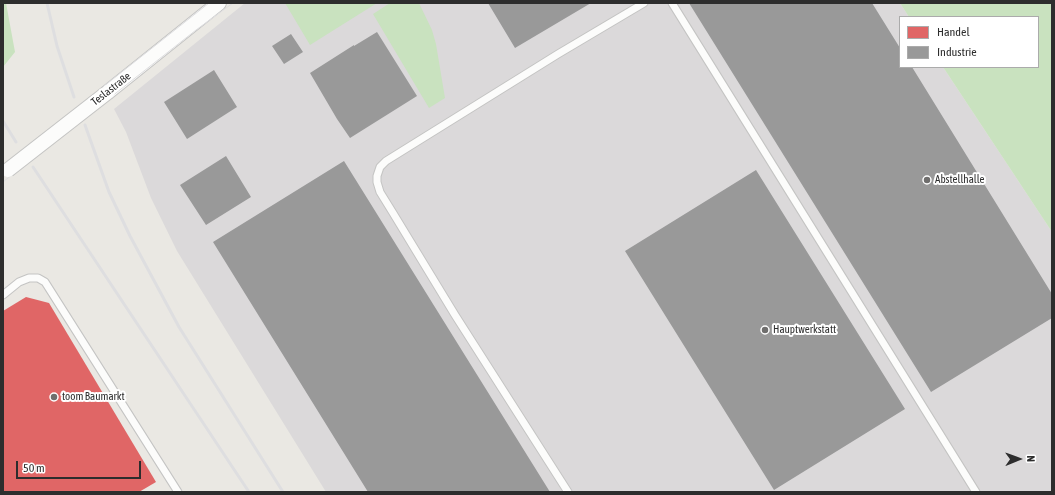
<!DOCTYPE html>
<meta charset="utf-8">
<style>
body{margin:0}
#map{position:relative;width:1055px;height:495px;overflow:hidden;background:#eae8e3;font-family:"Asap Condensed",sans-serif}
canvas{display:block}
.frame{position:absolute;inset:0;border:4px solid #2d2d2d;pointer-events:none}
.legend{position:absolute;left:899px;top:16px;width:140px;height:52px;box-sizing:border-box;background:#fff;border:1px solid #ababab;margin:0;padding:5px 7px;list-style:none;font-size:12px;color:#2d2d2d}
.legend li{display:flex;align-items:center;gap:8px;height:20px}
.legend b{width:20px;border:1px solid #ababab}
.north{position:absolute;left:999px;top:439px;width:40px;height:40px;-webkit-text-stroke:3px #fff;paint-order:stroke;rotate:89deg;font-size:11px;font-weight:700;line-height:16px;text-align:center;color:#2d2d2d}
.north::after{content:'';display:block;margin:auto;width:14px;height:18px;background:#2d2d2d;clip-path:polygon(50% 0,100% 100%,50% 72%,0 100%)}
.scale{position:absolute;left:16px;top:461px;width:125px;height:18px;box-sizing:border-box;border:2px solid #2d2d2d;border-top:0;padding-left:5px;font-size:12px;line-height:14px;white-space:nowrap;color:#2d2d2d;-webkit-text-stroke:3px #fff;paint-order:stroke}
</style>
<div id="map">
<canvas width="1055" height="495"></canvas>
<div class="frame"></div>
<ul class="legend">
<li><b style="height:11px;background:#e06666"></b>Handel</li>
<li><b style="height:11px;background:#999"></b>Industrie</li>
</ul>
<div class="north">N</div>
<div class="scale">50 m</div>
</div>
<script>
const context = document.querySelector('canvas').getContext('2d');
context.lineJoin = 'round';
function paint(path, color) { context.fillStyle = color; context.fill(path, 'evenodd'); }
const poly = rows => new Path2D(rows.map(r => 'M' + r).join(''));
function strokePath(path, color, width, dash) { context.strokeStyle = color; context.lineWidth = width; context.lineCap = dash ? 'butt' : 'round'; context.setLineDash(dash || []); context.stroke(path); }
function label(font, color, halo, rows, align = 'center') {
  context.font = font + ' "Asap Condensed",sans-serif'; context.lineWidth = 4; context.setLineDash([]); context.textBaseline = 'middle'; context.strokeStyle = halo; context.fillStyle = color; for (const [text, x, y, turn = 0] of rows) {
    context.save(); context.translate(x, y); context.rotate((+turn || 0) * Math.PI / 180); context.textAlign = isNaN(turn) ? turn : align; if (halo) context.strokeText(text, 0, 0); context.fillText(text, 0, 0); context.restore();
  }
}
const industrial = poly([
 [245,3,900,3,909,17,900,17,900,67,943,67,1052,232,1052,492,326,492,177,251,151,198,126,132,114,109]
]);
const green = poly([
 [3,3,6,3,15,52,3,67],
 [285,3,377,3,310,45],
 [390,3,419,3,432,30,436,44,445,98,429,108,373,14],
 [900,3,1052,3,1052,232,943,67,1038,67,1038,17,909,17]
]);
const shops = poly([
 [26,297,49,303,156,482,139,492,3,492,3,311]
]);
const industry = poly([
 [488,3,591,3,515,48],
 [689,3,872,3,900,48,900,67,912,67,1052,294,1052,318,931,392],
 [377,32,417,96,350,138,337,119,310,73,354,45,354,46],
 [291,34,303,52,284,64,272,46],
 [214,70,237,107,187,139,164,102],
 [226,156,251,197,206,225,180,185],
 [344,161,550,492,368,492,213,242],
 [756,170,905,409,774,490,625,251]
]);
const lane = poly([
 [672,3,976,492],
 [3,295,19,282,29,278,38,278,45,282,178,492],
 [568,492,455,315,393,213,380,192,377,182,377,176,380,167,386,161,558,54,644,3]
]);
const street = poly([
 [108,92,219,3]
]);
const tram = poly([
 [3,166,209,3],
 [3,182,196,30,233,3]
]);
const rail = poly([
 [47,3,57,46,74,97],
 [3,121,16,142],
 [85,125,109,192,130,236,179,327,283,492],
 [33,167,249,492]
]);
const streetBridge = poly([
 [8,170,108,92]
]);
const markers = [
 [927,180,4,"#6f6e6d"],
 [765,330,4,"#6f6e6d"],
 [54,397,4,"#6f6e6d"]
];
const streetNames = [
 ["Teslastraße",111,89,-38]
];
const poiNames = [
 ["Abstellhalle",935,180],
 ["Hauptwerkstatt",773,330],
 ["toom Baumarkt",62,397]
];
paint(industrial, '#dbd9da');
paint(green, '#c9e2bf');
paint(shops, '#e06666');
paint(industry, '#999');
strokePath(lane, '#c4c4c3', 9);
strokePath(street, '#c4c4c3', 16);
strokePath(lane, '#fcfcfb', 7);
strokePath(street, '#fcfcfb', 14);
strokePath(tram, '#dedee0', 1);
strokePath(rail, '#dedee0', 3);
strokePath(streetBridge, '#c4c4c3', 16, []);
strokePath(streetBridge, '#fcfcfb', 14);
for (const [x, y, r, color] of markers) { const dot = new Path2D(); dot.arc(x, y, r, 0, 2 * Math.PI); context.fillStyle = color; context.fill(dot); strokePath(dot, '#fff', 1.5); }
label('11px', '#2d2d2d', '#fff', streetNames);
label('11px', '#2d2d2d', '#fff', poiNames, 'left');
</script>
